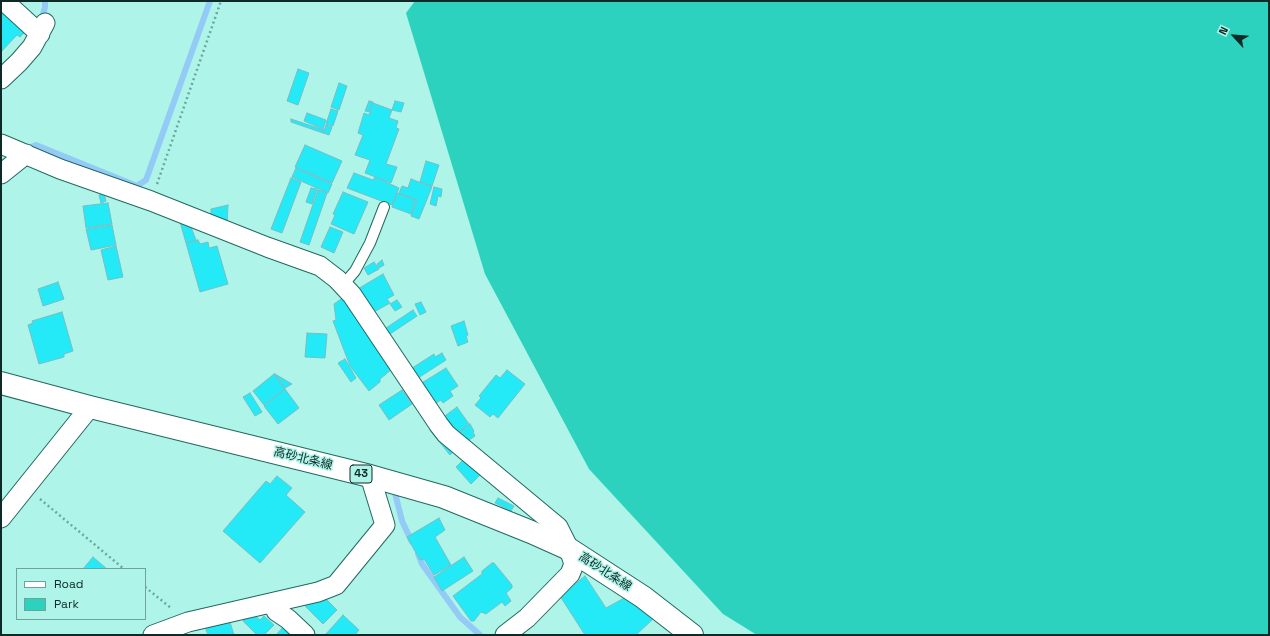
<!DOCTYPE html>
<meta charset="utf-8">
<style>
body{margin:0}
#map{position:relative;width:1270px;height:636px;overflow:hidden;background:#aef4e8;font-family:"Space Grotesk",sans-serif}
canvas{display:block}
.frame{position:absolute;inset:0;border:2px solid #0d2a26;pointer-events:none}
.legend{position:absolute;left:16px;top:568px;width:130px;height:52px;box-sizing:border-box;background:#aef4e8;border:1px solid #6ea39a;margin:0;padding:5px 7px;list-style:none;font-size:12px;color:#0d2a26}
.legend li{display:flex;align-items:center;gap:8px;height:20px}
.legend b{width:20px;border:1px solid #6ea39a}
.north{position:absolute;left:1214px;top:16px;width:40px;height:40px;-webkit-text-stroke:3px #aef4e8;paint-order:stroke;rotate:296deg;font-size:11px;font-weight:700;line-height:16px;text-align:center;color:#0d2a26}
.north::after{content:'';display:block;margin:auto;width:14px;height:18px;background:#0d2a26;clip-path:polygon(50% 0,100% 100%,50% 72%,0 100%)}
</style>
<div id="map">
<canvas width="1270" height="636"></canvas>
<div class="frame"></div>
<ul class="legend">
<li><b style="height:5px;background:#fff"></b>Road</li>
<li><b style="height:11px;background:#2dd2bf"></b>Park</li>
</ul>
<div class="north">N</div>
</div>
<script>
const context = document.querySelector('canvas').getContext('2d');
context.lineJoin = 'round';
function paint(path, color) { context.fillStyle = color; context.fill(path, 'evenodd'); }
const poly = rows => new Path2D(rows.map(r => 'M' + r).join(''));
function strokePath(path, color, width, dash) { context.strokeStyle = color; context.lineWidth = width; context.lineCap = dash ? 'butt' : 'round'; context.setLineDash(dash || []); context.stroke(path); }
function label(font, color, halo, rows, align = 'center') {
  context.font = font + ' "Space Grotesk","Noto Sans JP",sans-serif'; context.lineWidth = 3; context.setLineDash([]); context.textBaseline = 'middle'; context.strokeStyle = halo; context.fillStyle = color; for (const [text, x, y, turn = 0] of rows) {
    context.save(); context.translate(x, y); context.rotate((+turn || 0) * Math.PI / 180); context.textAlign = isNaN(turn) ? turn : align; if (halo) context.strokeText(text, 0, 0); context.fillText(text, 0, 0); context.restore();
  }
}
const green = poly([
 [415,1,1269,1,1269,635,757,635,723,614,589,469,485,274,406,13]
]);
const stream = poly([
 [42,18,45,7,45,1],
 [29,148,36,145,137,186,146,180,210,1],
 [395,493,402,521,412,542],
 [418,554,422,564,460,617,480,635]
]);
const building = poly([
 [1,7,26,31,20,37,17,35,1,52,1,7],
 [298,69,309,73,298,105,287,101,298,69],
 [339,83,347,86,339,110,331,107,339,83],
 [369,101,373,102,369,112,365,111,369,101],
 [395,101,404,103,401,112,392,110,395,101],
 [373,103,392,110,389,118,398,121,396,128,399,129,386,164,397,167,391,183,365,173,370,160,355,155,363,135,358,133,364,113,369,115,373,103],
 [331,109,338,111,333,126,326,124,331,109],
 [307,113,326,120,323,129,304,121,307,113],
 [291,119,324,130,323,133,291,122,291,119],
 [326,125,332,127,329,135,323,133,326,125],
 [305,145,342,161,332,183,295,167,305,145],
 [426,161,439,165,432,186,420,182,426,161],
 [296,168,332,184,328,193,292,177,296,168],
 [354,173,373,180,375,177,399,188,392,205,347,188,354,173],
 [291,178,301,182,282,233,271,229,291,178],
 [411,179,432,187,419,219,411,216,417,200,399,193,402,186,408,188,411,179],
 [434,187,442,189,441,197,438,196,436,206,430,204,434,187],
 [311,188,317,189,312,204,306,202,311,188],
 [318,190,327,193,309,245,300,242,318,190],
 [343,192,368,202,354,234,331,224,335,215,333,214,343,192],
 [397,193,416,200,411,214,392,207,397,193],
 [104,194,106,201,101,203,99,195,104,194],
 [108,203,112,224,86,228,83,206,108,203],
 [228,205,227,226,211,220,211,209,228,205],
 [180,222,191,227,196,240,186,243,180,222],
 [112,225,116,245,91,250,86,229,112,225],
 [330,227,343,232,334,253,321,247,330,227],
 [198,240,200,244,208,242,209,248,217,246,228,284,200,292,186,243,198,240],
 [116,246,123,277,108,280,101,250,116,246],
 [382,260,384,265,379,268,377,264,382,260],
 [374,262,379,269,368,275,364,268,374,262],
 [383,274,394,295,387,299,390,303,374,312,356,290,383,274],
 [58,282,64,299,43,306,38,289,58,282],
 [344,297,392,369,380,379,380,382,369,391,350,366,333,321,336,320,334,304,344,297],
 [397,300,402,307,395,311,390,304,397,300],
 [421,302,426,312,420,315,415,304,421,302],
 [413,310,417,316,387,336,383,330,413,310],
 [62,312,73,351,64,354,64,357,39,364,28,325,33,323,32,321,62,312],
 [464,321,468,335,466,336,468,342,458,346,451,326,464,321],
 [307,333,327,334,325,358,305,357,307,333],
 [442,353,446,360,415,380,409,370,434,354,435,357,442,353],
 [345,359,356,378,351,382,338,363,345,359],
 [446,368,458,386,450,391,453,396,443,403,441,400,433,405,420,384,446,368],
 [507,370,525,384,498,418,493,414,490,417,475,405,481,398,479,396,496,375,500,378,507,370],
 [274,374,285,389,264,405,253,391,274,374],
 [275,374,292,384,285,388,275,374],
 [285,389,299,408,278,424,264,406,285,389],
 [402,390,412,404,389,420,379,405,402,390],
 [250,393,262,412,255,416,243,397,250,393],
 [457,407,469,424,454,435,442,418,457,407],
 [470,424,474,431,473,432,475,436,465,443,455,435,470,424],
 [432,427,454,451,450,455,429,429,432,427],
 [464,459,480,475,471,484,456,467,464,459],
 [277,476,292,488,286,495,305,512,260,563,223,531,266,481,270,484,277,476],
 [498,498,514,506,511,511,495,503,498,498],
 [439,518,445,530,435,537,451,565,434,575,424,559,420,560,407,537,439,518],
 [93,557,107,569,83,569,93,557],
 [464,557,473,571,442,591,434,577,464,557],
 [492,563,494,563,512,585,512,588,506,593,511,601,505,606,502,602,486,614,481,612,474,621,471,621,453,596,482,574,482,571,492,563],
 [585,576,606,608,626,597,653,617,653,619,636,635,585,635,560,596,585,576],
 [316,594,325,598,337,610,323,624,305,606,316,594],
 [251,612,260,620,264,616,274,625,264,635,257,635,243,621,251,612],
 [343,615,359,630,355,635,325,635,343,615],
 [229,619,234,635,208,635,205,627,229,619],
 [285,625,295,635,276,635,285,625]
]);
const path = poly([
 [157,184,221,1],
 [40,499,124,569],
 [145,587,171,608]
]);
const lane = poly([
 [343,285,355,271,370,243,384,207]
]);
const street = poly([
 [4,1,40,34],
 [1,79,19,62,32,47,45,23],
 [1,144,60,169,151,201,267,247,320,266,337,279,352,295,439,425,446,434,558,527,569,549,574,564,570,574,527,618,505,635],
 [1,174,26,154],
 [1,518,90,407],
 [276,611,288,619,305,635],
 [153,635,188,622,318,592,336,585,385,525,370,476]
]);
const primary = poly([
 [1,383,90,407,370,476,444,497,531,532,569,549,643,597,692,635]
]);
const shields = [
 [361,474,22]
];
const shieldNames = [
 ["43",361,474]
];
const streetNames = [
 ["高砂北条線",303,459,14],
 ["高砂北条線",605,572,33]
];
paint(green, '#2dd2bf');
strokePath(stream, '#94cbf6', 6);
paint(building, '#24e9f7');
strokePath(building, '#77bec4', 1);
strokePath(lane, '#216960', 12);
strokePath(street, '#216960', 21);
strokePath(primary, '#216960', 24);
strokePath(path, '#6fa59c', 2.5, [2, 3]);
strokePath(lane, '#fff', 10);
strokePath(street, '#fff', 19);
strokePath(primary, '#fff', 22);
for (const [x, y, w] of shields) { const box = new Path2D(); box.roundRect(x - w / 2, y - 9, w, 18, 3); context.fillStyle = '#aef4e8'; context.fill(box); strokePath(box, '#0d2a26', 1); }
label('bold 11px', '#0d2a26', null, shieldNames);
label('12px', '#0d2a26', '#aef4e8', streetNames);
</script>
